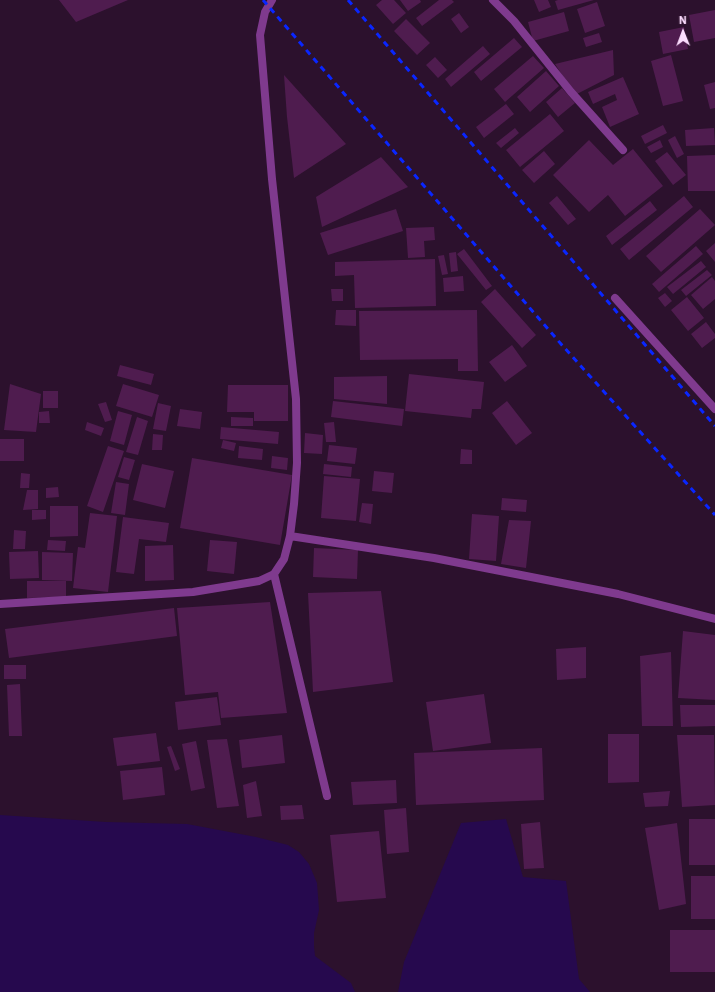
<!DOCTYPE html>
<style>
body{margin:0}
#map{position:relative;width:715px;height:992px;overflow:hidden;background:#2c112d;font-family:"IBM Plex Sans",sans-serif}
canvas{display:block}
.north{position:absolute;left:663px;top:12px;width:40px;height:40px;-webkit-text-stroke:3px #2c112d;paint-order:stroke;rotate:359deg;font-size:11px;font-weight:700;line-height:16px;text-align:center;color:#fcddff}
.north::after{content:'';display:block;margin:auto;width:14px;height:18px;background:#fcddff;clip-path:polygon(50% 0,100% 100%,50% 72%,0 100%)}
</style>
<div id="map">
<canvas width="715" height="992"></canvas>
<div class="north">N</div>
</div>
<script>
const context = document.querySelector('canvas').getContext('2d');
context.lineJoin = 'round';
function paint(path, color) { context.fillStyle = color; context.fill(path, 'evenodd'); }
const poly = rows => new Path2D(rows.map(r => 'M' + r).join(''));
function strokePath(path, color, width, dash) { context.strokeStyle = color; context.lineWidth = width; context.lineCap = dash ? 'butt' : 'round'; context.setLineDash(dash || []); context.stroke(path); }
const water = poly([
 [0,815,106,822,187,824,256,837,288,845,299,852,309,864,317,883,319,910,314,933,314,946,315,956,351,983,355,992,0,992],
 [506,819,523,877,566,881,579,979,590,992,398,992,404,962,461,823]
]);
const building = poly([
 [59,0,128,0,76,22],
 [382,0,394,0,406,13,393,24,376,5],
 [400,0,420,0,421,2,408,11],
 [439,0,452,0,454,2,422,26,416,18],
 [534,0,548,0,551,7,539,12],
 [594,0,558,10,555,1,558,0],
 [597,2,605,26,585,33,577,9],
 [715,10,715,38,694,42,689,15],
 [564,12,569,31,533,41,528,22],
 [459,13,469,27,461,33,451,19],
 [406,19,430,43,417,55,394,31],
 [684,27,688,49,663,54,659,32],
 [599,33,602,42,586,47,583,38],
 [514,38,522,47,481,81,474,72],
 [483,46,490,54,451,87,445,79],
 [613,50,614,75,575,95,555,64],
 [671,55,683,101,663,106,651,61],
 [533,56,544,68,505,102,494,89],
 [435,57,447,70,438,78,426,65],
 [546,71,559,86,530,112,517,97],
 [284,75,346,144,294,178,287,117],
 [623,77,639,114,610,127,602,107,617,100,615,94,593,104,588,92],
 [715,82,715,108,710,109,704,85],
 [562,88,575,103,558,117,546,102],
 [506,104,514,114,484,138,476,127],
 [550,114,564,131,520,167,506,150],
 [663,125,667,133,645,144,641,136],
 [515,128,519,133,501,148,496,143],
 [714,128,715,145,686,146,685,130],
 [675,136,684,154,677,158,668,140],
 [589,140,613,165,633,149,663,186,625,216,608,195,589,212,553,175],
 [660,140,663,147,651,153,647,147],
 [544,151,555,164,534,183,522,170],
 [667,152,686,175,673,185,655,161],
 [715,155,715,191,688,191,687,156],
 [381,157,408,187,322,227,316,197],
 [557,196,576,219,568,225,549,203],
 [684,196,693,207,629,260,620,249],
 [650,201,657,210,612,245,606,236],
 [396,209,403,231,328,255,320,233],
 [700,209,715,225,661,272,646,256],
 [434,227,435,240,424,241,425,257,408,258,406,228],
 [715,243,715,262,706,251],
 [696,246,703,254,659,292,652,284],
 [464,249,492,286,486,290,457,254],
 [456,252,458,271,451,272,449,253],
 [444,255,448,274,442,275,438,256],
 [435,259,436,306,355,308,354,275,335,276,335,262],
 [701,261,706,267,673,294,667,287],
 [707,270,712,275,686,296,681,290],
 [463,276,464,291,444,292,443,278],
 [712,277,715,281,715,299,703,309,691,295],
 [331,289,343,289,343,301,332,301],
 [495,289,536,335,522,348,481,302],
 [665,293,672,301,665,307,658,298],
 [687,297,704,318,688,331,671,310],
 [336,310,356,310,356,326,335,325],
 [477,310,478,371,458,371,458,359,360,360,359,311],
 [706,322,715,334,715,338,702,348,691,334],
 [512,345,527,366,505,382,489,362],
 [120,365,154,374,151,385,117,376],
 [409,374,484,382,481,409,472,409,471,418,405,411],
 [387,376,387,404,334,399,334,377],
 [10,384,41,394,36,432,4,430],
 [123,384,159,395,152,417,116,406],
 [228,385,288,385,288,421,254,421,254,412,227,412],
 [43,391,58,391,58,408,43,408],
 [333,401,404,409,402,426,331,417],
 [507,401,532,433,516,445,492,413],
 [106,402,112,420,105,422,98,404],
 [158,403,171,406,166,431,153,429],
 [180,409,202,412,200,429,177,426],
 [49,411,50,423,39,423,39,412],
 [118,411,132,415,124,445,110,441],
 [137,417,148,421,138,455,126,452],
 [231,417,253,418,253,426,231,426],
 [87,422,104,428,101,436,85,430],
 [334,422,336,442,326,442,324,423],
 [221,427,279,432,278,444,220,439],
 [305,433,323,435,322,454,304,453],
 [153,434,163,435,162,450,152,450],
 [0,439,24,439,24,461,0,461],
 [223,440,236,443,234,451,221,448],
 [329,445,357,448,355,464,327,461],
 [108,446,124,451,103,512,87,506],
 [239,446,263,449,262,460,238,458],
 [461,449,472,450,472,464,460,464],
 [272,456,288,458,287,470,271,468],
 [124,457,135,460,129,480,118,477],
 [192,458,292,475,280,545,180,528],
 [142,464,174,471,165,508,133,500],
 [324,464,352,467,351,477,323,474],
 [374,471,394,473,392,493,372,491],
 [21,473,30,474,29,488,20,488],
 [324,476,360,479,356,521,321,518],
 [116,482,129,484,125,515,111,513],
 [58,487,59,497,46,498,46,488],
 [27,490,38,490,38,509,23,510],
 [502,498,527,500,526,512,501,510],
 [362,503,373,504,371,524,359,522],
 [50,506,78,506,78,536,50,537],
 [32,510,46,510,46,519,32,520],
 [90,513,117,516,108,592,73,588,78,547,85,548],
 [472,514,499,516,496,561,469,559],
 [123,517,169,523,166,542,139,539,134,574,116,572],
 [509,520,531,521,526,568,501,564],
 [14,530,26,531,25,549,13,549],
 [48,540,66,541,65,551,47,550],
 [210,540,237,542,234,574,207,571],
 [173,545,174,580,145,581,145,546],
 [314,548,358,550,357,579,313,577],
 [38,551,39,578,10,579,9,552],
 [42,552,73,553,72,581,42,580],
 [27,581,66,581,66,597,27,598],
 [381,591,393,682,313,692,308,593],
 [270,602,287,713,221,718,218,692,185,695,177,608],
 [174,608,177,636,9,658,5,629],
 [683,631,715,635,715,700,678,698],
 [586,647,586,678,557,680,556,649],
 [671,652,673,726,642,726,640,656],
 [4,665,26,665,26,679,4,679],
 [20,684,22,736,9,736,7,685],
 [484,694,491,743,433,751,426,702],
 [217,697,221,725,178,730,175,702],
 [680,705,715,705,715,726,681,727],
 [156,733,160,761,117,766,113,738],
 [608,734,639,734,639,782,608,783],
 [282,735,285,763,242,768,239,740],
 [677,735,714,735,715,805,682,807],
 [227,739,239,806,217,808,207,740],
 [196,741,205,788,191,791,182,744],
 [171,746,180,769,175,771,167,747],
 [542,748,544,800,416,805,414,753],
 [162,767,165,795,123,800,120,771],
 [396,780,397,803,353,805,351,782],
 [256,781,262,816,247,818,243,785],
 [670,791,668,806,645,807,643,793],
 [302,805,304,819,281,820,280,806],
 [406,808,409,852,387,854,384,810],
 [689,819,715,819,715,865,689,865],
 [540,822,544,868,524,869,521,824],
 [677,823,686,904,659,910,645,828],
 [379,831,386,898,337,902,330,835],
 [691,876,715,876,715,919,691,919],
 [670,930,715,930,715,972,670,972]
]);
const street = poly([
 [493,0,514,21,571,92,623,150],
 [615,298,715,409],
 [290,536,434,558,618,594,715,619],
 [274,574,327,796],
 [0,604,193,592,259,581,274,574,284,559,290,536,294,504,297,463,296,399,272,179,260,35,265,12,272,0]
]);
const rail = poly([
 [263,0,561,344,715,515],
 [348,0,715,426]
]);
paint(water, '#26094e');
paint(building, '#4f1c4f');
strokePath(street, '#7f3a8e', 8);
strokePath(rail, '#0926ff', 3, [6, 5]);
</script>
